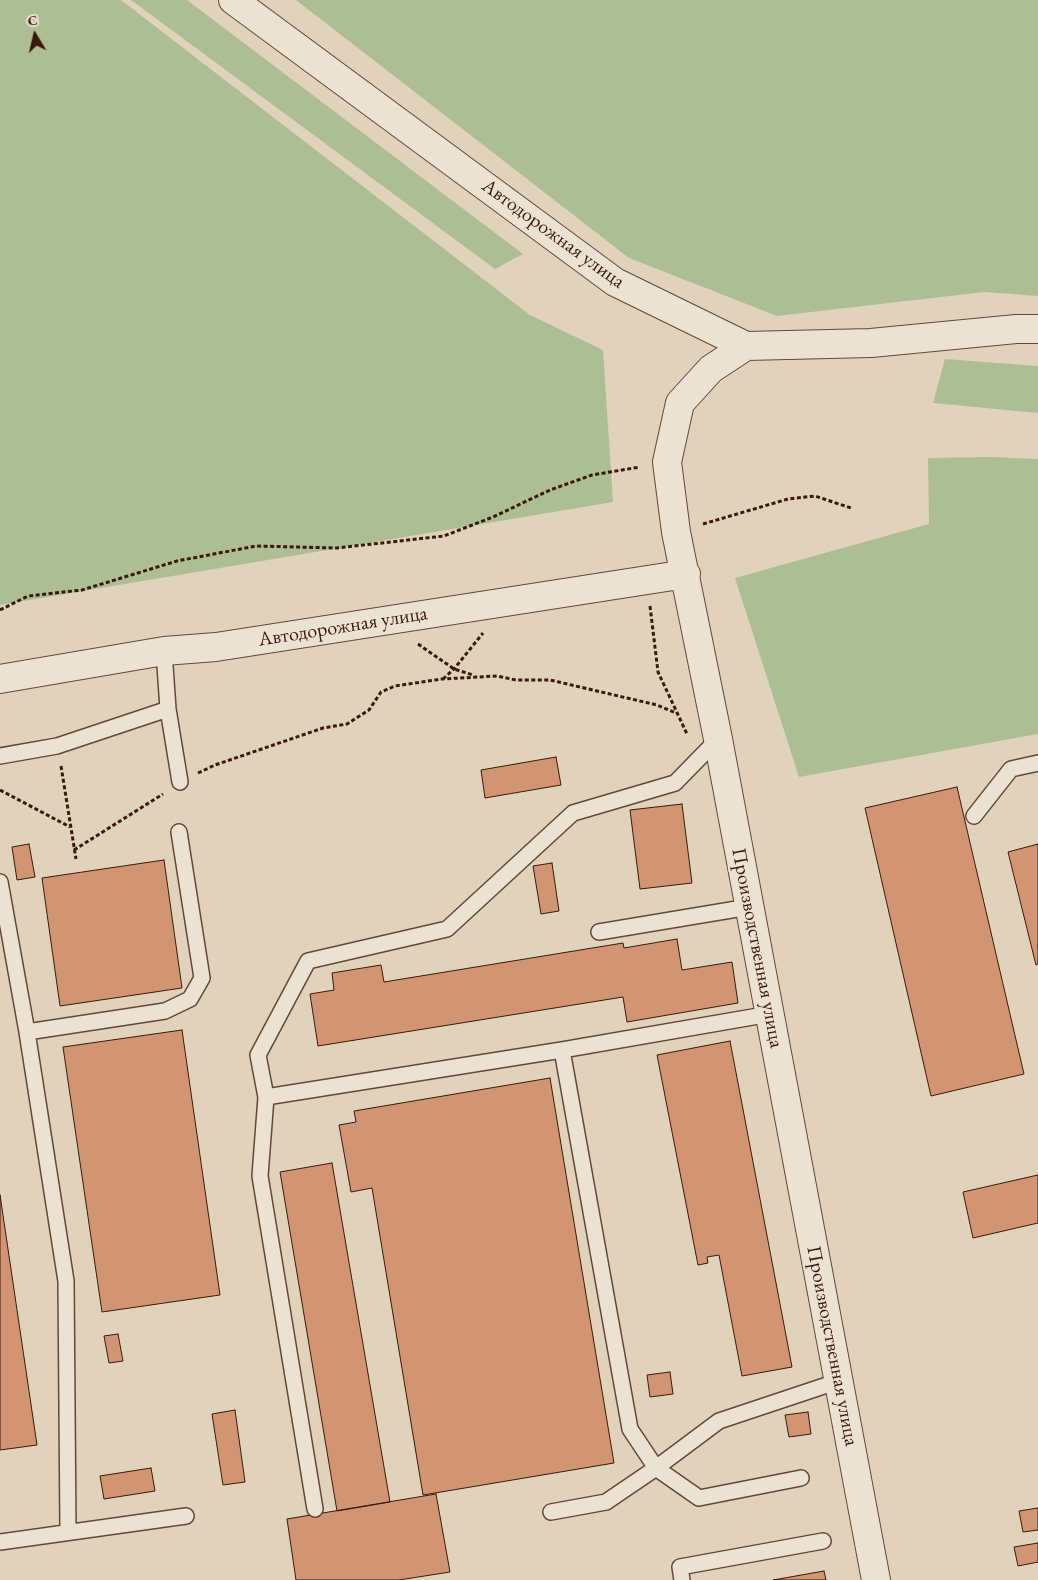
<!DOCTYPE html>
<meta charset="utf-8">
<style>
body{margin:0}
#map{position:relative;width:1038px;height:1580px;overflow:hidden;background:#e1d3bb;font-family:"EB Garamond",serif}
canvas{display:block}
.north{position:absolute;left:10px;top:10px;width:50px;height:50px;-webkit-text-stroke:4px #ece2d3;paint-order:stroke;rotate:351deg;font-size:14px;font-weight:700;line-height:20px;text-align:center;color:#391909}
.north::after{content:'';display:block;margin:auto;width:18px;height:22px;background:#391909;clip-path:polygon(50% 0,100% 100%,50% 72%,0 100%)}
</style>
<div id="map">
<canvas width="1038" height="1580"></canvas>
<div class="north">С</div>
</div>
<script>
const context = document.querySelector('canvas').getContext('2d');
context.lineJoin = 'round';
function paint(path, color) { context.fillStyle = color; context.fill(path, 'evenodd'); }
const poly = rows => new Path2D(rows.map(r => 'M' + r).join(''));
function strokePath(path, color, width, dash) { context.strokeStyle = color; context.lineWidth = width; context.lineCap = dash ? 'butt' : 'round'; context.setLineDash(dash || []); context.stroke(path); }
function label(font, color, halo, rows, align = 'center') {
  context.font = font + ' "EB Garamond",serif'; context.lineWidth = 4.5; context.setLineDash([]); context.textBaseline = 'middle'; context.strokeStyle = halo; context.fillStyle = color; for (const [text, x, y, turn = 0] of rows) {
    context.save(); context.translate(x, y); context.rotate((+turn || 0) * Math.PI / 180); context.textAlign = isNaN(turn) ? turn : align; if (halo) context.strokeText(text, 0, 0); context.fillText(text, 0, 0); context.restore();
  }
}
const green = poly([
 [0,0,121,0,530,315,603,350,613,502,0,605],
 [131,0,187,0,523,254,495,269],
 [296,0,1038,0,1038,296,984,292,777,316,629,258],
 [945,359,1038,366,1038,413,933,403],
 [991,457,1038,459,1038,734,799,777,735,578,929,524,928,458]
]);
const building = poly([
 [556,757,561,785,485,798,481,770,556,757],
 [957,787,1024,1074,931,1096,865,808,957,787],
 [682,804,692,883,640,889,630,810,682,804],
 [29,844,35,877,17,880,12,847,29,844],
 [1038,844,1038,964,1036,965,1008,852,1038,844],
 [164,860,182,988,60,1006,42,878,164,860],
 [552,863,559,911,541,914,533,866,552,863],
 [677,939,682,970,732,962,738,1003,627,1022,623,997,318,1046,310,994,334,990,332,973,381,965,384,982,623,943,624,948,677,939],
 [182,1030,220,1295,102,1312,63,1047,182,1030],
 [730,1041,792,1367,742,1376,719,1255,707,1257,708,1263,698,1265,657,1055,730,1041],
 [550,1078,614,1463,423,1495,372,1188,351,1192,339,1125,356,1122,354,1111,550,1078],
 [332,1163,390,1502,337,1511,280,1172,332,1163],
 [1038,1175,1038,1223,973,1238,963,1192,1038,1175],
 [0,1195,37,1445,0,1450,0,1195],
 [118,1334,123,1361,109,1363,104,1336,118,1334],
 [670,1372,673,1394,650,1397,647,1375,670,1372],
 [235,1410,245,1482,223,1485,212,1414,235,1410],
 [808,1412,811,1434,789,1437,785,1415,808,1412],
 [151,1468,155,1491,104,1499,100,1476,151,1468],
 [436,1494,450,1572,399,1580,296,1580,287,1519,436,1494],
 [1038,1508,1038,1530,1023,1532,1019,1511,1038,1508],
 [1038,1543,1038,1562,1018,1566,1014,1547,1038,1543],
 [824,1571,826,1580,773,1580,824,1571]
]);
const path = poly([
 [703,524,788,499,815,496,851,508],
 [650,606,658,672,687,734],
 [0,610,28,596,82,590,177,561,256,546,337,548,444,536,493,517,550,490,592,475,640,467],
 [418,644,454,669,473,675],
 [443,679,454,669,483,633],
 [61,766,76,859],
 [198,773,215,765,323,728,347,724,369,710,381,692,395,686,442,679,497,676,516,680,550,680,657,705,676,713],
 [0,790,70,827],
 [74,850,163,794]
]);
const lane = poly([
 [164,651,168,709,180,782],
 [718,739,675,783,573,813,447,929,308,961,258,1055,266,1097,562,1050,770,1014],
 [0,756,57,746,168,709],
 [974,816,1011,769,1038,763],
 [0,882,27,1032,66,1281,68,1532],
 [599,932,749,907],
 [27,1032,165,1011,190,999,202,978,179,832],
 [562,1050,630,1429,656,1468,699,1498,801,1478],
 [266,1097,260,1176,315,1509],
 [551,1512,606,1502,656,1468,719,1421,839,1381],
 [0,1542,186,1516],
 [682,1580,680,1567,823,1541]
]);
const street = poly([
 [233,0,615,282,746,346,871,343,1016,329,1038,329],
 [746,346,711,369,680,403,667,462,676,532,718,739,876,1580],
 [0,679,164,651,216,647,686,574]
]);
const streetNames = [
 ["Автодорожная улица",553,234,36],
 ["Автодорожная улица",343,627,-9],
 ["Производственная улица",757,948,79],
 ["Производственная улица",832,1346,79]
];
paint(green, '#aebe94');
paint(building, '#d29573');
strokePath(building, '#391909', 1);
strokePath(lane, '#634836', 18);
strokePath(street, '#634836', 30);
strokePath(path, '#391909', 3, [4, 2.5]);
strokePath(lane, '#ece2d3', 15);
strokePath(street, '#ece2d3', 28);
label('20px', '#391909', '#ece2d3', streetNames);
</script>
